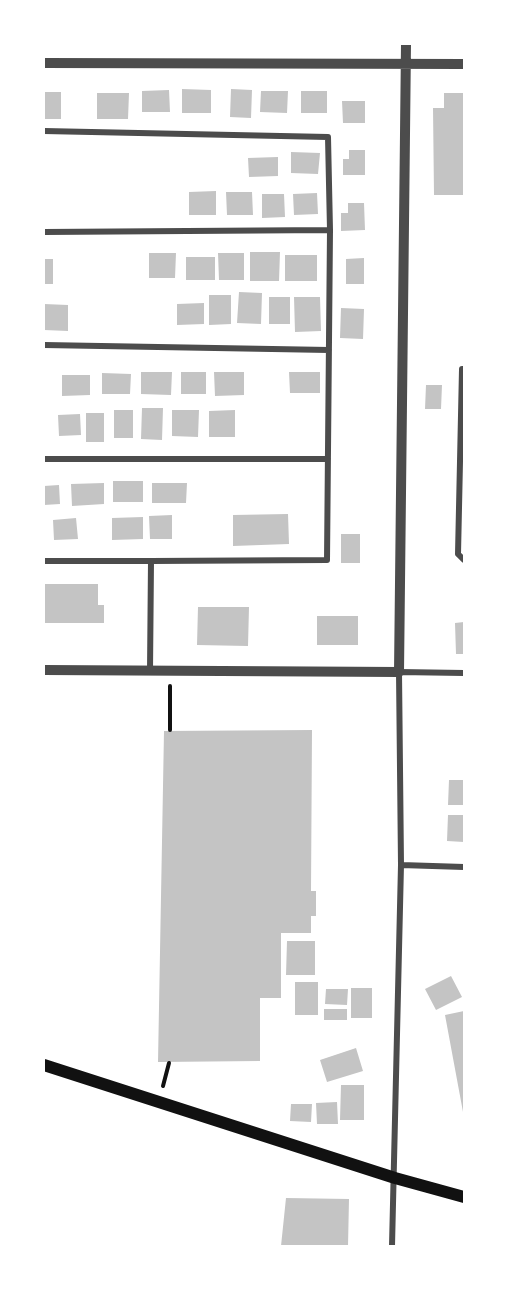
<!DOCTYPE html>
<style>
body{margin:0}
#map{position:relative;width:508px;height:1290px;overflow:hidden;background:#fff;font-family:"IBM Plex Sans",sans-serif}
canvas{display:block}
.frame{position:absolute;inset:0;border:45px solid #fff;pointer-events:none}
</style>
<div id="map">
<canvas width="508" height="1290"></canvas>
<div class="frame"></div>
</div>
<script>
const context = document.querySelector('canvas').getContext('2d');
context.lineJoin = 'round';
function paint(path, color) { context.fillStyle = color; context.fill(path, 'evenodd'); }
const poly = rows => new Path2D(rows.map(r => 'M' + r).join(''));
function strokePath(path, color, width, dash) { context.strokeStyle = color; context.lineWidth = width; context.lineCap = dash ? 'butt' : 'round'; context.setLineDash(dash || []); context.stroke(path); }
const building = poly([
 [182,89,211,90,211,113,182,113],
 [231,89,252,90,251,118,230,117],
 [169,90,170,112,142,112,142,91],
 [261,91,288,91,287,113,260,112],
 [301,91,327,91,327,113,301,113],
 [44,92,61,92,61,119,44,119],
 [97,93,129,93,128,119,97,119],
 [444,93,464,93,464,195,434,195,433,108,444,108],
 [342,101,365,101,365,123,343,123],
 [349,150,365,150,365,175,343,175,343,159,349,159],
 [291,152,320,153,318,174,291,173],
 [278,157,278,176,249,177,248,158],
 [216,191,216,215,189,215,189,192],
 [226,192,252,192,253,215,227,215],
 [317,193,318,214,294,215,293,194],
 [262,194,284,194,285,217,262,218],
 [348,203,364,203,365,230,341,231,341,213,348,213],
 [250,252,280,252,279,281,250,281],
 [149,253,176,253,175,278,149,278],
 [218,253,244,253,244,280,219,280],
 [285,255,317,255,317,281,285,281],
 [186,257,215,257,215,280,186,280],
 [364,258,364,284,346,284,346,259],
 [44,259,53,259,53,284,44,284],
 [239,292,262,293,261,324,237,323],
 [209,295,231,295,231,324,209,325],
 [269,297,290,297,290,324,269,324],
 [294,297,320,297,321,331,295,332],
 [204,303,204,324,177,325,177,304],
 [44,304,68,305,68,331,44,330],
 [341,308,364,309,363,339,340,338],
 [141,372,172,372,171,395,141,394],
 [181,372,206,372,206,394,181,394],
 [214,372,244,372,244,395,215,396],
 [289,372,320,372,320,393,290,393],
 [102,373,131,374,130,394,102,394],
 [62,375,90,375,90,395,62,396],
 [426,385,442,385,441,409,425,409],
 [142,408,163,408,162,440,141,439],
 [114,410,133,410,133,438,114,438],
 [172,410,199,410,198,437,172,436],
 [235,410,235,437,209,437,209,411],
 [86,413,104,413,104,442,86,442],
 [80,414,81,435,59,436,58,415],
 [113,481,143,481,143,502,113,502],
 [104,483,104,504,72,506,71,484],
 [152,483,187,483,186,503,152,503],
 [59,485,60,504,44,505,44,486],
 [288,514,289,544,233,546,233,515],
 [172,515,172,539,150,539,149,516],
 [143,517,143,539,112,540,112,518],
 [76,518,78,539,54,540,53,520],
 [341,534,360,534,360,563,341,563],
 [44,584,98,584,98,605,104,605,104,623,44,623],
 [198,607,249,607,248,646,197,645],
 [317,616,358,616,358,645,317,645],
 [464,622,464,654,456,654,455,623],
 [312,730,311,891,316,891,316,916,311,916,311,933,281,933,281,998,260,998,260,1061,158,1062,164,731],
 [449,780,464,780,464,805,448,805],
 [448,815,464,815,464,842,447,841],
 [287,941,315,941,315,975,286,975],
 [451,976,462,997,436,1010,425,989],
 [295,982,318,982,318,1015,295,1015],
 [351,988,372,988,372,1018,351,1018],
 [326,989,348,989,347,1005,325,1004],
 [324,1009,347,1009,347,1020,324,1020],
 [464,1011,464,1112,463,1112,445,1015],
 [356,1048,363,1071,327,1082,320,1060],
 [341,1085,364,1085,364,1120,340,1120],
 [337,1102,338,1124,317,1124,316,1103],
 [291,1104,312,1104,311,1122,290,1121],
 [286,1198,349,1199,348,1246,281,1246]
]);
const path = poly([
 [170,730,170,686],
 [163,1086,169,1063]
]);
const minor = poly([
 [44,131,328,137,330,230,327,560,151,561,150,671],
 [44,232,330,230],
 [44,345,329,350],
 [464,369,462,369,458,554,464,560],
 [44,459,328,459],
 [44,561,151,561],
 [401,865,464,867],
 [392,1246,401,865,399,672,464,673]
]);
const tertiary = poly([
 [44,63,464,64],
 [44,670,399,672,406,44]
]);
const secondary = poly([
 [44,1065,395,1178,464,1197]
]);
paint(building, '#c4c4c4');
strokePath(path, '#111', 4);
strokePath(minor, '#4c4c4c', 6);
strokePath(tertiary, '#4c4c4c', 10);
strokePath(secondary, '#111', 12);
</script>
